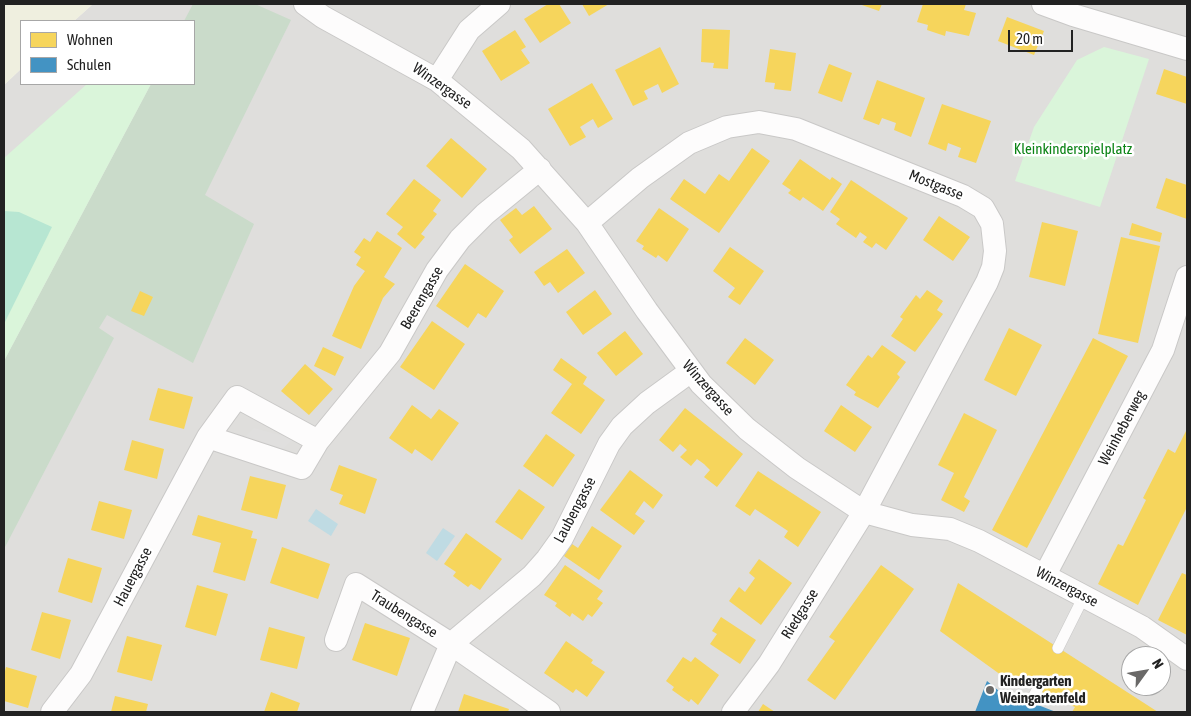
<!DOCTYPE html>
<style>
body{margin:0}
#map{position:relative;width:1191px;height:716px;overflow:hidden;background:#f0eeeb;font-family:"Asap Condensed",sans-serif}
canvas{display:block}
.frame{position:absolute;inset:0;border:5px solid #222;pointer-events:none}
.legend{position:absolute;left:20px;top:20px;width:175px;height:65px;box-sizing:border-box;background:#fff;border:1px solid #a7a7a7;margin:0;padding:6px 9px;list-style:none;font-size:15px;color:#222}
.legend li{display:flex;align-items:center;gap:10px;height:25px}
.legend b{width:25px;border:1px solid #a7a7a7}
.north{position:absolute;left:1121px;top:646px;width:50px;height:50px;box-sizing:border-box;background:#fff;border:1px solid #a7a7a7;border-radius:50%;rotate:58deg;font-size:14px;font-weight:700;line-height:20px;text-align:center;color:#222}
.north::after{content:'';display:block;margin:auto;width:18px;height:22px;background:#6a6968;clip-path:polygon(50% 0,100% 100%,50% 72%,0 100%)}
.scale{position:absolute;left:1008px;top:30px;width:65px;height:22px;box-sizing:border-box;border:2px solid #222;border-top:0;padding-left:6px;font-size:15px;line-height:18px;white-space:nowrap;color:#222;-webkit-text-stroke:4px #fff;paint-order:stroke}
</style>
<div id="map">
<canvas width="1191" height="716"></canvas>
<div class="frame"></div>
<ul class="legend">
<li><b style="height:14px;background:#f6d55c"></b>Wohnen</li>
<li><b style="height:14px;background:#4393c3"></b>Schulen</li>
</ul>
<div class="north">N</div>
<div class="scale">20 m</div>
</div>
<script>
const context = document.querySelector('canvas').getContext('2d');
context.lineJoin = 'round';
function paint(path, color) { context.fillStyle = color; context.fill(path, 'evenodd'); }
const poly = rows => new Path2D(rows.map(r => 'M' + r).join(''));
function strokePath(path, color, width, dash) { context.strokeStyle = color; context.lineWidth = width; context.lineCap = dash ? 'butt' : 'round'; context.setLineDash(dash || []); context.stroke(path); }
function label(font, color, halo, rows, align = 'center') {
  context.font = font + ' "Asap Condensed",sans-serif'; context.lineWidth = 5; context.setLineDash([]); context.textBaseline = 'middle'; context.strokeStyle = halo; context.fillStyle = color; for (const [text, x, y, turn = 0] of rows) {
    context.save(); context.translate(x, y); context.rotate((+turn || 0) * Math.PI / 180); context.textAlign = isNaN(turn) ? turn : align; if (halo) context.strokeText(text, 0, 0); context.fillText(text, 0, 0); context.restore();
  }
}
const residential = poly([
 [93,4,1187,4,1187,712,4,712,4,85,21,69,21,84,194,84,194,21,74,21],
 [1131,656,1161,656,1161,686,1131,686]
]);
const farmland = poly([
 [4,4,93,4,74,21,21,21,21,69,4,85]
]);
const cemetery = poly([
 [193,4,255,4,291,20,205,195,254,224,193,363,107,315,99,328,114,338,4,549,4,361,151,84,194,84,194,21,184,21]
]);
const park = poly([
 [1104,47,1149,59,1100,207,1015,181,1034,127,1077,60],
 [87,84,151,84,4,361,4,158]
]);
const pitch = poly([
 [4,211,19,212,52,227,4,324]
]);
const parking = poly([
 [254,428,294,439,282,450,242,440]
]);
const water = poly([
 [316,509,338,524,331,536,308,521],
 [443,528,455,536,437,561,426,553]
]);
const homes = poly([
 [548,4,559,4,571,23,540,43,524,19],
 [582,4,609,4,589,16],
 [859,4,882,4,879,11],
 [923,4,966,4,964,10,976,13,969,36,946,31,945,36,927,30,928,25,917,22],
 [1007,17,1044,31,1034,55,998,41],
 [702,29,730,30,728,69,713,68,714,63,701,62],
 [515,30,526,47,521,50,530,63,501,81,482,51],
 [660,47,679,84,662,93,658,84,644,91,648,99,633,106,615,70],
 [770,49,796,53,791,91,774,89,775,83,765,82],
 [829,64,852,73,842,102,818,93],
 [1164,69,1187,77,1187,104,1156,94],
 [877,80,925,98,911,137,894,130,896,123,882,118,879,125,863,119],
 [592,83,613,119,598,128,593,119,580,127,586,137,570,146,548,109],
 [942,104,991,121,976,163,958,157,961,148,948,143,946,151,928,144],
 [451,138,487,169,462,198,426,166],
 [752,148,770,161,719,233,670,199,684,179,705,194,719,174,729,181],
 [800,159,830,180,832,177,842,184,823,211,803,197,800,201,788,193,791,190,782,184],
 [1166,178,1187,185,1187,219,1156,208],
 [414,179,441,200,433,211,437,214,421,234,425,237,415,249,397,234,403,227,386,214],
 [851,180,908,218,886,250,876,243,872,248,863,242,867,237,860,232,856,238,836,224,840,219,830,212],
 [534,206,552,229,520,254,509,240,513,237,500,220,516,208,522,215],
 [659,208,689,229,667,262,658,255,656,258,642,249,644,246,636,241],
 [939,216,970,237,953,261,923,240],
 [1042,222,1078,231,1065,286,1029,277],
 [1132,223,1162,233,1160,242,1129,235],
 [377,231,402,248,384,277,395,284,383,298,361,349,332,336,354,286,365,271,356,265,361,257,354,252,364,238,370,242],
 [1121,237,1160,246,1138,343,1098,334],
 [730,247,764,271,740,305,728,297,735,288,713,271],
 [567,249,585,273,558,293,550,282,544,286,534,272],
 [465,264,504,291,486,318,478,313,468,328,436,306],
 [595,290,612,314,583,335,566,312],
 [927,290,943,301,937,310,943,314,915,352,891,336,903,319,900,317,916,295,920,299],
 [140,291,153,297,144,316,131,311],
 [432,321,465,344,434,390,400,367],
 [1009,328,1042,345,1016,396,984,380],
 [625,331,643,354,616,376,597,353],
 [745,338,774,360,755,385,726,363],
 [1093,338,1128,356,1027,548,992,530],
 [882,345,906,362,897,374,900,377,878,408,854,395,856,392,846,385,868,355,872,358],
 [323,347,344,357,335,376,314,366],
 [561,358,587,377,583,384,605,400,581,434,551,413,572,384,553,370],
 [305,364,333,389,309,415,281,391],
 [158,388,193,397,184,429,149,420],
 [412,405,431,419,439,409,459,423,432,461,415,449,412,454,389,438],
 [841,405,872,427,855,452,824,431],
 [685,408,743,454,717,487,704,477,710,470,704,464,697,459,691,466,680,457,687,450,680,444,673,452,659,440],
 [964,413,997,430,964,497,970,501,964,512,941,500,954,473,938,465],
 [1187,429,1187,507,1138,605,1098,584,1118,544,1123,546,1146,500,1143,498,1168,449,1175,453],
 [546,434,575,455,553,487,523,466],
 [132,440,164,449,157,479,124,470],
 [339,465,377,479,365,514,339,504,343,495,330,490],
 [630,470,663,495,653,509,644,501,635,514,645,521,634,535,600,510],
 [758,471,821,512,798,547,784,537,788,531,755,509,750,516,735,506],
 [250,476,286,485,277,519,241,510],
 [519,489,545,507,522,540,495,522],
 [99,501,132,510,124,539,91,530],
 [198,515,253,531,251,538,257,539,245,581,213,572,221,543,192,535],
 [592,526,622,546,599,580,564,556,572,544,578,548],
 [466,533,502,559,480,590,471,584,468,587,453,576,456,572,444,564],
 [282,547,330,564,318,599,270,583],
 [68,558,102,568,92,603,58,592],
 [759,559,792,583,761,625,729,601,739,587,745,592,755,578,749,573],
 [565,565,603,591,597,599,603,603,592,617,588,614,583,621,572,613,570,617,555,606,557,603,544,595],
 [881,565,914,589,835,700,807,680,835,641,829,637],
 [1182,573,1187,575,1187,635,1158,620],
 [958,583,1158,712,1072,712,1075,707,1001,675,940,631],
 [197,585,228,594,216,636,185,627],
 [42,612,71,620,60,659,31,650],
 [721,617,756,640,740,664,710,644,717,634,712,631],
 [365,623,410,638,397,676,352,660],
 [269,627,305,637,297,669,260,660],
 [127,636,162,645,152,681,117,672],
 [566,641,593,660,591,663,605,672,587,697,576,689,573,693,544,673],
 [683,657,691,662,695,657,719,675,698,705,691,699,689,702,672,690,674,687,666,681],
 [6,667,37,676,28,708,4,701,4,675],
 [271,692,300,703,297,712,264,712],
 [464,694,509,709,508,712,458,712],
 [115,696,148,704,146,712,111,712],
 [763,704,775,712,758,712]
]);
const schools = poly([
 [987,681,1017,706,1020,698,1056,712,975,712]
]);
const lane = poly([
 [1058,648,1084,596],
 [1031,702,1037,690]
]);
const street = poly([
 [305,4,323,17,437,80,521,149,587,223,647,311,701,384,747,429,797,468,864,512,912,525,950,529,979,541,1142,627,1187,659],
 [1043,4,1073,15,1187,49],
 [437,80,469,30,499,4],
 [587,223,640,178,689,143,727,127,759,122,796,129,963,196,983,208,992,224,995,251,993,267,987,282,864,512,769,664,733,712],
 [318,441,237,397,208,437,302,468,318,441,390,353,437,270,460,239,485,214,540,169],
 [1045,575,1163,350,1187,277],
 [336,640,356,584,451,644,549,712],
 [52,712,81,674,208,437],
 [422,712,451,644,532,576,547,559,562,538,609,444,622,426,647,403,691,371]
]);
const markers = [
 [990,690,5,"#6a6968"]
];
const streetNames = [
 ["Winzergasse",442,86,35],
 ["Mostgasse",936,185,22],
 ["Beerengasse",422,298,-60],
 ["Winzergasse",708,388,48],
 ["Weinheberweg",1122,428,-62],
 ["Laubengasse",575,510,-62],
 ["Hauergasse",133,577,-62],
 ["Winzergasse",1067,587,28],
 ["Traubengasse",404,614,32],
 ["Riedgasse",800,614,-58]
];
const parkNames = [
 ["Kleinkinderspielplatz",1073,149]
];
const poiNames = [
 ["Kindergarten",1000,681],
 ["Weingartenfeld",1000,698]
];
paint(residential, '#dfdedc');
paint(farmland, '#efefdf');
paint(cemetery, '#cadbca');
paint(park, '#daf5da');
paint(pitch, '#b7e6d2');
paint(parking, '#e0dfde');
paint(water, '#bfdbe3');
paint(homes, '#f6d55c');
paint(schools, '#4393c3');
strokePath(lane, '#c9c8c7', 12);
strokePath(street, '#c9c8c7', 24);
strokePath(lane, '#fdfcfc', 11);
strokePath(street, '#fdfcfc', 22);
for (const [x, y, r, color] of markers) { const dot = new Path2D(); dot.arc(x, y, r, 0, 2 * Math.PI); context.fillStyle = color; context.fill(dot); strokePath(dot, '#fff', 2); }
label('15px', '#222', '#fff', streetNames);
label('15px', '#0c8416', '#fff', parkNames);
label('bold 15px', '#222', '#fff', poiNames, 'left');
</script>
